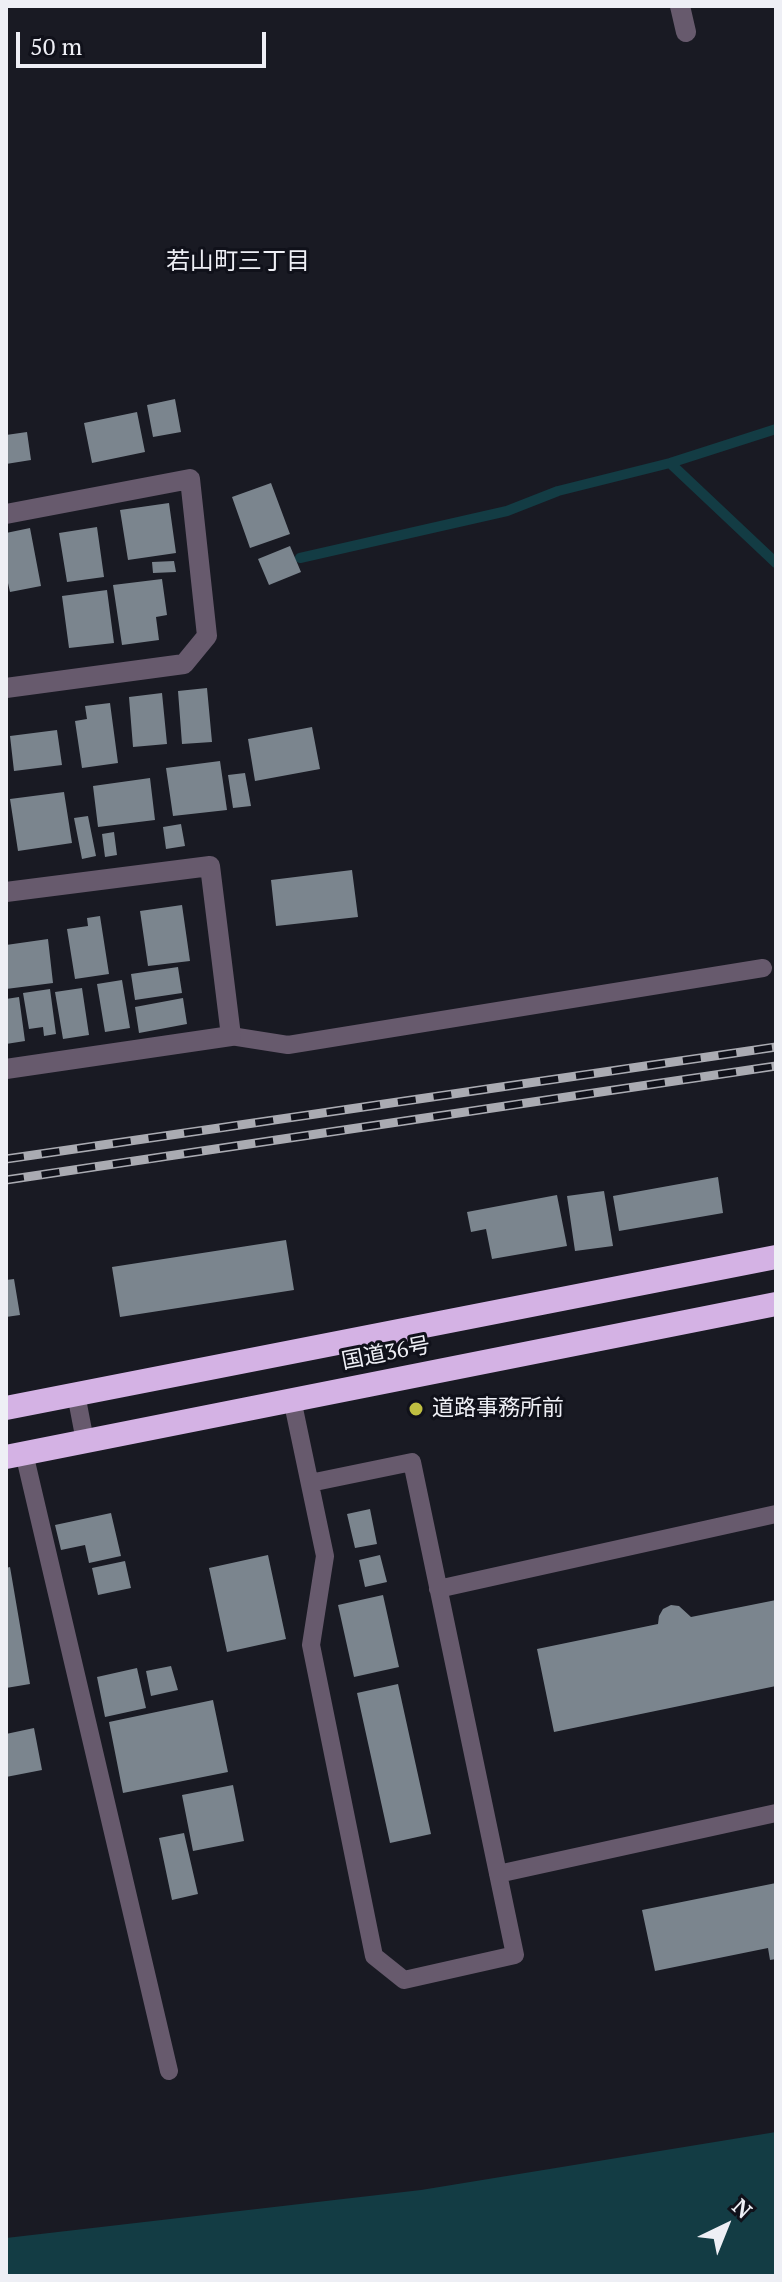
<!DOCTYPE html>
<meta charset="utf-8">
<style>
body{margin:0}
#map{position:relative;width:782px;height:2282px;overflow:hidden;background:#191a23;font-family:"PT Serif",serif}
canvas{display:block}
.frame{position:absolute;inset:0;border:8px solid #eeeff5;pointer-events:none}
.north{position:absolute;left:686px;top:2186px;width:80px;height:80px;-webkit-text-stroke:6px #10111a;paint-order:stroke;rotate:43deg;font-size:22px;font-weight:700;line-height:32px;text-align:center;color:#eeeff5}
.north::after{content:'';display:block;margin:auto;width:28px;height:36px;background:#eeeff5;clip-path:polygon(50% 0,100% 100%,50% 72%,0 100%)}
.scale{position:absolute;left:16px;top:32px;width:250px;height:36px;box-sizing:border-box;border:4px solid #eeeff5;border-top:0;padding-left:10px;font-size:24px;line-height:28px;white-space:nowrap;color:#eeeff5;-webkit-text-stroke:6px #10111a;paint-order:stroke}
</style>
<div id="map">
<canvas width="782" height="2282"></canvas>
<div class="frame"></div>
<div class="north">N</div>
<div class="scale">50 m</div>
</div>
<script>
const context = document.querySelector('canvas').getContext('2d');
context.lineJoin = 'round';
function paint(path, color) { context.fillStyle = color; context.fill(path, 'evenodd'); }
const poly = rows => new Path2D(rows.map(r => 'M' + r).join(''));
function strokePath(path, color, width, dash) { context.strokeStyle = color; context.lineWidth = width; context.lineCap = dash ? 'butt' : 'round'; context.setLineDash(dash || []); context.stroke(path); }
function label(font, color, halo, rows, align = 'center') {
  context.font = font + ' "PT Serif","Noto Sans JP",serif'; context.lineWidth = 6; context.setLineDash([]); context.textBaseline = 'middle'; context.strokeStyle = halo; context.fillStyle = color; for (const [text, x, y, turn = 0] of rows) {
    context.save(); context.translate(x, y); context.rotate((+turn || 0) * Math.PI / 180); context.textAlign = isNaN(turn) ? turn : align; if (halo) context.strokeText(text, 0, 0); context.fillText(text, 0, 0); context.restore();
  }
}
const water = poly([
 [776,2132,776,2276,6,2276,6,2238,421,2190]
]);
const stream = poly([
 [670,463,776,563],
 [300,558,507,511,558,491,670,463,776,429]
]);
const building = poly([
 [175,399,181,432,153,437,147,405],
 [137,412,145,452,92,463,84,423],
 [27,432,31,460,6,464,6,435],
 [271,483,290,534,250,548,232,497],
 [169,503,176,553,128,560,120,510],
 [97,527,104,577,67,582,59,533],
 [30,528,41,586,10,592,6,574,6,533],
 [290,546,301,572,269,585,258,559],
 [174,561,176,572,153,573,152,562],
 [162,579,167,615,156,617,159,640,122,645,113,585],
 [107,590,114,643,69,648,62,596],
 [207,688,212,742,182,744,178,691],
 [162,693,167,744,133,747,129,697],
 [110,703,118,763,82,768,75,721,87,719,85,706],
 [312,727,320,769,255,781,248,739],
 [57,730,62,765,14,771,10,736],
 [220,761,227,810,173,816,166,768],
 [245,773,251,806,233,808,228,775],
 [150,778,155,820,98,827,93,786],
 [64,792,72,843,18,851,10,799],
 [88,816,96,856,82,859,74,818],
 [181,824,185,846,166,849,163,827],
 [114,832,117,855,105,857,102,834],
 [352,870,358,917,276,926,271,880],
 [182,905,190,961,148,966,140,911],
 [100,916,109,974,75,979,67,929,88,926,87,918],
 [48,939,53,983,6,989,6,945],
 [178,967,182,993,135,1000,131,974],
 [122,980,130,1028,105,1032,97,984],
 [82,988,89,1035,63,1039,55,992],
 [50,989,56,1034,44,1036,43,1027,29,1029,23,993],
 [19,997,25,1041,6,1044,6,999],
 [183,998,187,1024,139,1033,135,1007],
 [718,1177,723,1213,619,1231,613,1196],
 [604,1191,613,1246,575,1251,567,1196],
 [557,1195,567,1246,492,1259,486,1229,471,1232,467,1212],
 [286,1240,294,1290,120,1317,112,1267],
 [14,1279,20,1315,6,1317,6,1280],
 [370,1509,377,1544,355,1548,347,1514],
 [111,1513,121,1556,89,1563,85,1545,61,1550,55,1525],
 [268,1555,286,1639,227,1652,209,1568],
 [380,1555,387,1582,365,1587,359,1560],
 [125,1561,131,1588,98,1595,92,1568],
 [10,1567,30,1684,6,1688,6,1568],
 [383,1595,399,1667,354,1677,338,1605],
 [776,1600,776,1686,554,1732,537,1649,658,1624,659,1616,663,1609,671,1605,679,1606,691,1617],
 [171,1666,178,1690,151,1696,146,1671],
 [137,1668,146,1708,105,1717,97,1677],
 [398,1684,431,1834,390,1843,357,1693],
 [213,1700,228,1772,123,1793,109,1722],
 [34,1728,42,1770,6,1777,6,1734],
 [233,1785,244,1841,193,1851,182,1795],
 [184,1833,198,1894,172,1900,159,1838],
 [776,1883,776,1959,770,1960,768,1948,655,1971,642,1910]
]);
const lane = poly([
 [231,1036,288,1045,763,968],
 [76,1394,85,1441],
 [292,1399,325,1556,311,1645,374,1956,404,1980,515,1955,412,1462,310,1483],
 [24,1453,169,2071],
 [438,1589,776,1514],
 [498,1874,776,1813]
]);
const street = poly([
 [680,6,686,32],
 [6,514,190,479,207,636,184,664,6,688],
 [6,892,210,866,231,1036,6,1069]
]);
const highway = poly([
 [6,1408,776,1257],
 [6,1457,776,1304]
]);
const rail = poly([
 [6,1159,776,1047],
 [6,1180,776,1066]
]);
const markers = [
 [416,1409,8,"#bfbe41"]
];
const streetNames = [
 ["国道36号",386,1354,-11]
];
const poiNames = [
 ["道路事務所前",432,1409]
];
const neighbourhoodNames = [
 ["若山町三丁目",238,262]
];
paint(water, '#133c44');
strokePath(stream, '#133c44', 10);
paint(building, '#7b858e');
strokePath(lane, '#675a6d', 18);
strokePath(street, '#675a6d', 20);
strokePath(highway, '#d4b2e4', 24);
strokePath(rail, '#aaabb2', 9);
strokePath(rail, '#10111a', 6, [18]);
for (const [x, y, r, color] of markers) { const dot = new Path2D(); dot.arc(x, y, r, 0, 2 * Math.PI); context.fillStyle = color; context.fill(dot); strokePath(dot, '#10111a', 3); }
label('22px', '#eeeff5', '#10111a', streetNames);
label('22px', '#eeeff5', '#10111a', poiNames, 'left');
label('24px', '#eeeff5', '#10111a', neighbourhoodNames);
</script>
